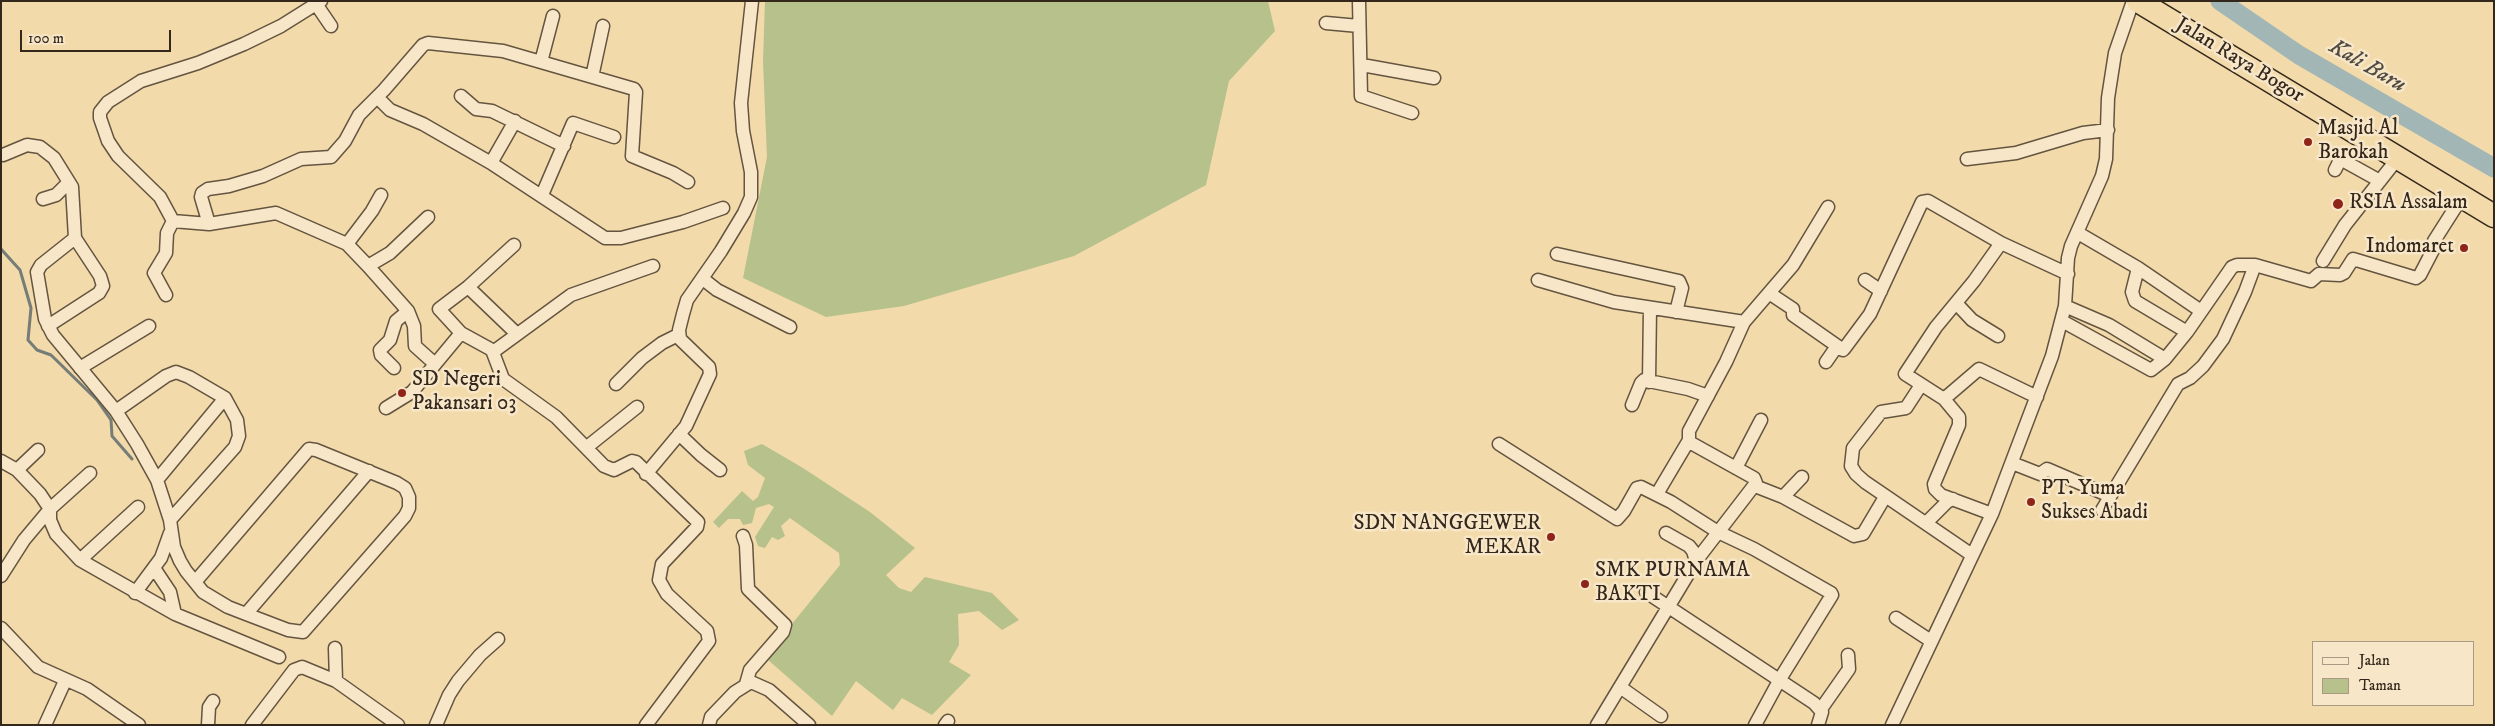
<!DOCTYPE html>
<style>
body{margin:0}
#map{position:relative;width:2495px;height:726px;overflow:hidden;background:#f2daaa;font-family:"IM FELL DW Pica",serif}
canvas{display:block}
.frame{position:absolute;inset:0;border:2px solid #34271c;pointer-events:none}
.legend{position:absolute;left:2312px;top:641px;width:162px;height:65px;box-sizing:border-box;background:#f7e7c8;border:1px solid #a99a83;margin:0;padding:6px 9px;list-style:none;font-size:15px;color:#34271c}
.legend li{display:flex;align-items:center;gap:10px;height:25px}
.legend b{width:25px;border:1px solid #a99a83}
.scale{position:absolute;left:20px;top:30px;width:151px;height:22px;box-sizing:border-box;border:2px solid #34271c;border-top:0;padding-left:6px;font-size:15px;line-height:18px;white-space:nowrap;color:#34271c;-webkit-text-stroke:4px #f7e7c8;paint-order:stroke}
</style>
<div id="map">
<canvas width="2495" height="726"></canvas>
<div class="frame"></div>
<ul class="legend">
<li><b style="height:6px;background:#f7e7c8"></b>Jalan</li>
<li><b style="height:14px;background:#b6c18c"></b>Taman</li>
</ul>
<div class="scale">100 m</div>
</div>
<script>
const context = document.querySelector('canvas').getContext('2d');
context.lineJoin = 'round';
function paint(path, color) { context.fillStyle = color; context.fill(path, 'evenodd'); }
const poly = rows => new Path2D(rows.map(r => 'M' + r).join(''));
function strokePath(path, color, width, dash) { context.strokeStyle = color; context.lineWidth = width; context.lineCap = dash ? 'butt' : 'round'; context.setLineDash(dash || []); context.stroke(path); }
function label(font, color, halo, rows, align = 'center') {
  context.font = font + ' "IM FELL DW Pica",serif'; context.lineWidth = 5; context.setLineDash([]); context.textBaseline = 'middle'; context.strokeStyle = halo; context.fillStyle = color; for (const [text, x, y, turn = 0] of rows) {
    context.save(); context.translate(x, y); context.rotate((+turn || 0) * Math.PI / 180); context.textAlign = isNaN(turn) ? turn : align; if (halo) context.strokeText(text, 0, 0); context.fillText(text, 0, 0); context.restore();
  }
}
const green = poly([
 [765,1,1268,1,1275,31,1229,81,1206,185,1074,256,904,306,826,317,743,278,767,157,763,61],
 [762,444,803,468,870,512,915,548,886,575,899,588,911,592,925,577,992,593,1019,620,1002,630,979,611,958,614,959,645,949,662,971,675,932,715,902,698,893,710,856,681,832,716,767,659,769,652,840,565,839,553,790,518,781,526,785,536,778,540,772,537,765,548,758,546,755,537,774,507,769,504,756,508,752,523,743,525,740,519,728,519,719,528,713,522,742,491,753,501,758,497,765,478,748,465,744,451]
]);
const stream = poly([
 [1,249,20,270,31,308,28,340,37,350,51,355,97,400,111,420,112,436,132,459]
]);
const river = poly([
 [2220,1,2299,55,2494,168]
]);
const street = poly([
 [321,1,281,26,244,44,198,63,141,81,108,102,100,112,100,118,108,141,118,156,160,197,173,221,209,224,276,213,347,244],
 [1359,1,1361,96,1412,113],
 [316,4,331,26],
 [1326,23,1359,26],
 [541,62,553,16],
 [1362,65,1434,78],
 [592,77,603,26],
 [461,96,476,109,492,111,564,146],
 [377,97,390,110,423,124,491,163,605,238,621,238,683,222,723,208],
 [3,155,27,145,40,147,54,158,72,187,75,238,41,265,37,272,45,319,53,335,116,411,137,444,157,480,170,520,174,547,180,561,186,571,203,592,228,607,246,614,288,630,303,632,405,516,409,508,409,497,405,488,397,483,316,450,309,449,195,582],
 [1967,159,2016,153,2083,133,2108,130],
 [491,163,515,121],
 [2335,170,2340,160,2344,161,2380,181],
 [381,195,372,211,347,244,368,266,390,253,428,217],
 [542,195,573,123,614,137],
 [43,199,56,195,69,182],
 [209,224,201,197,202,193,208,189,229,186,263,176,301,159,331,157,345,141,359,115,384,90,423,45,428,43,503,51,634,89,636,92,632,156,673,173,688,182],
 [2078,233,2138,268,2201,311],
 [514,245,468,287,439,309,461,333,492,350,503,379,556,417,604,466,614,470,632,461,636,462,698,522,697,527,662,564,659,580,667,594,707,631,709,641,646,725],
 [1557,254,1679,281,1682,288,1676,312],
 [2323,261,2345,225,2398,158],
 [368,266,408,311,414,326,415,346,435,364],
 [2138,268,2132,292,2135,301,2187,332],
 [703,279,717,290,790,327],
 [1538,280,1614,302,1744,322],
 [1865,280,1881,291],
 [468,287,517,334],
 [1769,293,1793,309,1793,315,1843,350],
 [166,295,154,273,166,253,167,233,173,221],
 [1956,303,1972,320,1998,336],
 [2065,306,2109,325,2165,359],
 [2062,321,2151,370,2165,359,2187,332,2232,267,2237,265,2255,265,2311,281,2319,274,2340,275,2344,273,2353,259,2416,278,2420,275,2433,250,2434,241,2462,197],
 [48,326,99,293,103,286,100,276,75,238],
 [493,352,571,295,653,266],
 [1826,362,1835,349,1844,349,1870,314,1922,202,1928,201,2001,243],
 [80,368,149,326],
 [394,368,381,355,380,350,390,340,396,321,408,311],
 [1649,382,1650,308],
 [616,384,642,358,662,343,678,335],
 [1921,385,1906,408,1881,412,1853,448,1851,466,1856,474,1865,482,1972,555],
 [1944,399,1979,369,2037,397],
 [1632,405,1641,383,1644,380,1688,389,1708,396],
 [386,408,412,392,461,333],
 [116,411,166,376,176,372,189,377,225,398,237,420,239,436,235,447,170,520],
 [679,434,701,455,720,470],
 [1499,444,1617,519,1624,511,1637,488,1641,487,1671,502,1718,532,1754,549,1831,593,1832,595,1780,679,1755,725],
 [587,447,637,407],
 [1,461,17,470,40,494,50,509,50,520,56,534,80,560,175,614,279,657],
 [2012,463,2040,474,2047,469,2110,496],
 [1736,468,1761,420],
 [17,470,38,450],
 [646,474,686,426,710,374,709,367,680,339,679,330,683,314,687,300,721,251,744,213,751,197,751,172,743,131,741,103,752,1],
 [157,480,225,398],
 [1755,486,1783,497,1854,536,1863,534,1885,497],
 [1657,494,1689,440],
 [1783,497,1802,477],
 [2102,510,2178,384,2190,378,2203,366,2223,339,2245,292,2255,265],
 [1992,514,1941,495,1935,489,1934,484,1959,425,1959,417,1944,399,1905,374,1936,327,1974,281,2001,243,2068,274],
 [1926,523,1947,502,1953,499],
 [1666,533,1689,546,1693,551,1696,561],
 [743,536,746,545,748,589,785,625,783,632,750,670,746,684],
 [80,560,138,507],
 [154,568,170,592,175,614],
 [1,576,24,540,50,509,90,473],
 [1646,592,1814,703,1822,712,1818,725],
 [135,593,161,558,170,533],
 [246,614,369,471],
 [1896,618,1931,641],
 [1,628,38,667,87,689,139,725],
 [335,648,336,681],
 [1620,687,1661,716],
 [1821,709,1849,669,1848,655],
 [45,725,65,681],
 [208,725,209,707,213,701],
 [252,725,294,670,302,667,336,681,398,725],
 [436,725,449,695,458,681,480,655,498,639],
 [709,725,711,717,735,692,751,682,769,690,809,725],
 [945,725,948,721],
 [1597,725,1696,561,1756,483,1754,478,1691,443,1689,440,1689,431,1726,362,1744,322,1793,265,1828,207],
 [1892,725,1992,514,2052,356,2065,306,2068,258,2071,246,2102,176,2106,159,2108,98,2115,53,2133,1]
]);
const highway = poly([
 [2138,1,2494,216]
]);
const markers = [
 [2308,142,5,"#8f2418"],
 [2338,204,6,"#8f2418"],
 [2464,248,5,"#8f2418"],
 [402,393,5,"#8f2418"],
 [2031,502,5,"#8f2418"],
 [1551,537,5,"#8f2418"],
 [1585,584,5,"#8f2418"]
];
const streetNames = [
 ["Jalan Raya Bogor",2239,61,31]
];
const poiNames = [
 ["Masjid Al",2318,130],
 ["Barokah",2318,154],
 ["RSIA Assalam",2349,204],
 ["Indomaret",2454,248,"right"],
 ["SD Negeri",412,381],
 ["Pakansari 03",412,405],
 ["PT. Yuma",2041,490],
 ["Sukses Abadi",2041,514],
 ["SDN NANGGEWER",1541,525,"right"],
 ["MEKAR",1541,549,"right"],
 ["SMK PURNAMA",1595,572],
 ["BAKTI",1595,596]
];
const waterNames = [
 ["Kali Baru",2367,67,30]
];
paint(green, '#b6c18c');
strokePath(stream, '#767d78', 3);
strokePath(river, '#a2b7b5', 19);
strokePath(street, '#645440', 15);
strokePath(highway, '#34271c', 25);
strokePath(street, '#f7e7c8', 12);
strokePath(highway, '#f2daaa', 22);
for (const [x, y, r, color] of markers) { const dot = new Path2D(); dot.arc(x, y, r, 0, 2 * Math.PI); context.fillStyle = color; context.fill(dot); strokePath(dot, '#f7e7c8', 2); }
label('21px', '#34271c', '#f7e7c8', streetNames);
label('21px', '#34271c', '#f7e7c8', poiNames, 'left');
label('italic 22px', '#504b42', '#f7e7c8', waterNames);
</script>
